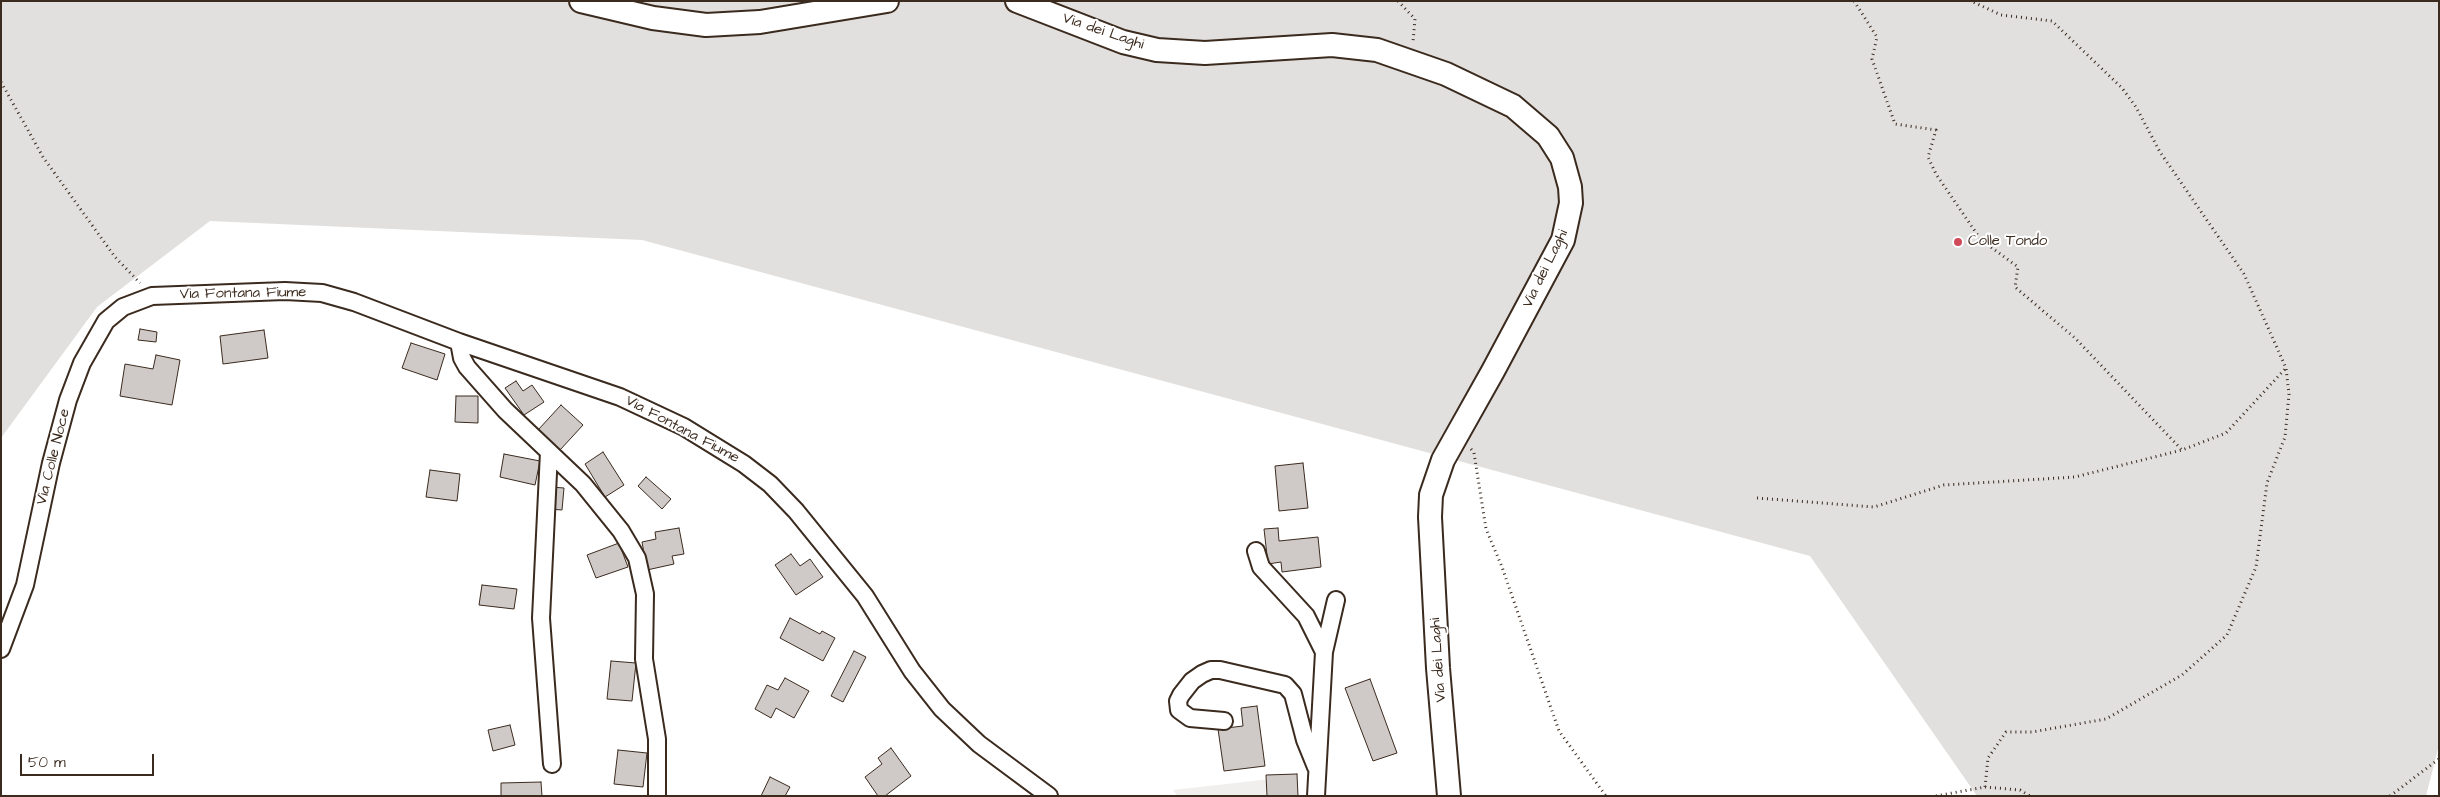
<!DOCTYPE html>
<style>
body{margin:0}
#map{position:relative;width:2440px;height:797px;overflow:hidden;background:#fff;font-family:"Architects Daughter",sans-serif}
canvas{display:block}
.frame{position:absolute;inset:0;border:2px solid #3b2a1e;pointer-events:none}
.scale{position:absolute;left:20px;top:754px;width:134px;height:22px;box-sizing:border-box;border:2px solid #3b2a1e;border-top:0;padding-left:6px;font-size:15px;line-height:18px;white-space:nowrap;color:#3b2a1e;-webkit-text-stroke:4px #fff;paint-order:stroke}
</style>
<div id="map">
<canvas width="2440" height="797"></canvas>
<div class="frame"></div>
<div class="scale">50 m</div>
</div>
<script>
const context = document.querySelector('canvas').getContext('2d');
context.lineJoin = 'round';
function paint(path, color) { context.fillStyle = color; context.fill(path, 'evenodd'); }
const poly = rows => new Path2D(rows.map(r => 'M' + r).join(''));
function strokePath(path, color, width, dash) { context.strokeStyle = color; context.lineWidth = width; context.lineCap = dash ? 'butt' : 'round'; context.setLineDash(dash || []); context.stroke(path); }
function label(font, color, halo, rows, align = 'center') {
  context.font = font + ' "Architects Daughter",sans-serif'; context.lineWidth = 4; context.setLineDash([]); context.textBaseline = 'middle'; context.strokeStyle = halo; context.fillStyle = color; for (const [text, x, y, turn = 0] of rows) {
    context.save(); context.translate(x, y); context.rotate((+turn || 0) * Math.PI / 180); context.textAlign = isNaN(turn) ? turn : align; if (halo) context.strokeText(text, 0, 0); context.fillText(text, 0, 0); context.restore();
  }
}
const built = poly([
 [1288,777,1296,796,1177,796,1173,790]
]);
const green = poly([
 [1,1,2439,1,2439,745,2426,796,1977,796,1810,556,642,240,210,221,97,307,1,438]
]);
const building = poly([
 [140,329,157,332,156,342,138,340,140,329],
 [264,330,268,358,223,364,220,336,264,330],
 [411,343,445,354,437,380,402,368,411,343],
 [156,355,180,360,172,405,120,396,125,364,153,369,156,355],
 [516,381,523,391,532,385,544,402,524,415,505,388,516,381],
 [456,396,478,396,478,423,455,422,456,396],
 [561,405,583,425,560,450,538,430,561,405],
 [603,452,624,485,605,497,585,464,603,452],
 [504,454,540,461,535,485,500,477,504,454],
 [1303,463,1308,508,1279,511,1275,466,1303,463],
 [430,470,460,474,457,501,426,497,430,470],
 [646,477,671,499,662,509,638,486,646,477],
 [551,487,564,488,562,510,549,509,551,487],
 [679,528,684,554,672,556,674,564,647,570,642,542,656,539,655,532,679,528],
 [1278,528,1279,541,1318,537,1321,567,1282,572,1281,562,1268,564,1264,529,1278,528],
 [619,543,628,567,596,578,587,555,619,543],
 [791,554,800,566,810,559,823,577,796,595,775,565,791,554],
 [482,585,517,589,514,609,479,605,482,585],
 [790,618,820,634,822,631,835,638,823,661,780,638,790,618],
 [854,651,866,657,843,702,831,696,854,651],
 [611,661,636,663,632,701,607,699,611,661],
 [785,678,809,691,794,718,776,708,771,718,755,709,767,685,778,690,785,678],
 [1370,679,1397,753,1373,761,1345,688,1370,679],
 [1257,706,1265,766,1224,771,1218,729,1243,726,1241,708,1257,706],
 [510,725,515,745,493,751,488,730,510,725],
 [891,748,911,776,885,796,878,796,865,777,882,764,878,758,891,748],
 [618,750,647,753,643,787,614,784,618,750],
 [1297,774,1298,796,1267,796,1266,775,1297,774],
 [770,777,790,787,785,796,761,796,770,777],
 [541,782,542,796,501,796,501,783,541,782]
]);
const path = poly([
 [1398,1,1415,19,1413,42],
 [1854,1,1877,37,1872,59,1895,124,1936,130,1928,157,1936,174,1981,240,2018,267,2015,287,2075,338,2182,450],
 [1,82,43,157,115,257,140,283],
 [1471,449,1474,453,1486,529,1502,567,1559,731,1606,796],
 [1757,498,1874,507,1944,485,2075,477,2182,450,2226,433,2285,369],
 [1985,787,2020,790,2030,796],
 [1936,796,1985,787,1988,758,2006,732,2032,732,2106,719,2182,675,2227,635,2256,567,2267,483,2285,437,2289,394,2286,368,2244,274,2160,152,2136,107,2122,88,2052,21,2001,15,1971,1],
 [2390,796,2439,759]
]);
const minor = poly([
 [459,342,462,358,467,367,505,410,583,484,621,531,637,558,645,594,644,659,657,739,657,796],
 [549,452,541,618,552,764],
 [1256,551,1261,567,1306,616,1324,652],
 [1,649,25,585,51,463,68,400,82,363,106,321,123,307,152,296,285,291,322,293,354,302,459,342,620,397,684,427,744,464,770,484,796,511,865,596,912,671,942,709,979,744,1049,796],
 [1224,721,1190,718,1179,710,1178,701,1181,695,1192,681,1202,674,1211,670,1220,670,1285,685,1293,694,1305,740,1316,767],
 [1316,796,1324,652,1336,600]
]);
const secondary = poly([
 [581,1,653,18,706,25,760,22,887,1],
 [1017,1,1123,42,1157,50,1205,53,1332,45,1377,50,1446,74,1513,106,1548,136,1562,158,1570,187,1571,203,1563,240,1493,371,1443,460,1431,495,1430,517,1438,668,1449,796]
]);
const markers = [
 [1958,242,5,"#d1495b"]
];
const streetNames = [
 ["Via dei Laghi",1103,32,19],
 ["Via dei Laghi",1546,269,-64],
 ["Via Fontana Fiume",243,294,-1],
 ["Via Fontana Fiume",682,430,28],
 ["Via Colle Noce",54,457,-76],
 ["Via dei Laghi",1439,660,-94]
];
const poiNames = [
 ["Colle Tondo",1968,242]
];
paint(built, '#f1efee');
paint(green, '#e2e0de');
paint(building, '#cfcac7');
strokePath(building, '#3b2a1e', 1);
strokePath(minor, '#3b2a1e', 20);
strokePath(secondary, '#3b2a1e', 26);
strokePath(path, '#3b2a1e', 3, [1, 4]);
strokePath(minor, '#fff', 16);
strokePath(secondary, '#fff', 22);
for (const [x, y, r, color] of markers) { const dot = new Path2D(); dot.arc(x, y, r, 0, 2 * Math.PI); context.fillStyle = color; context.fill(dot); strokePath(dot, '#fff', 2); }
label('15px', '#3b2a1e', '#fff', streetNames);
label('15px', '#3b2a1e', '#fff', poiNames, 'left');
</script>
